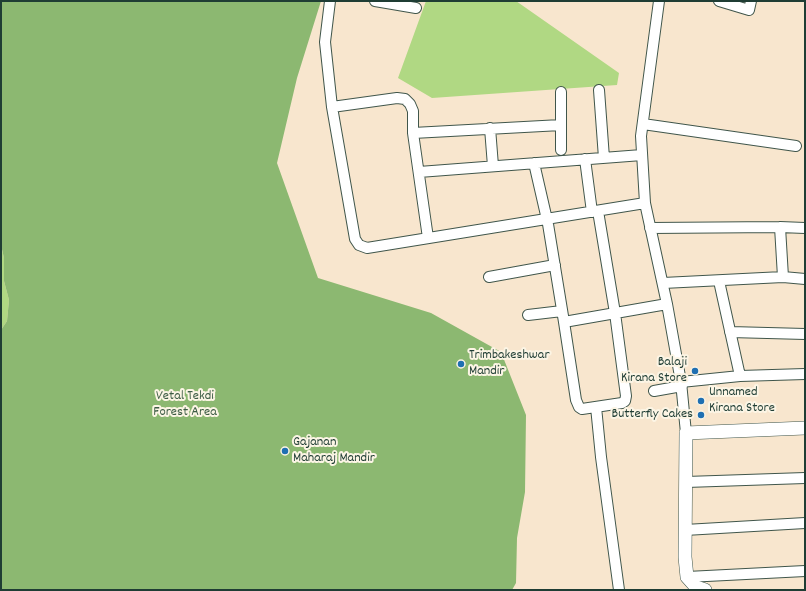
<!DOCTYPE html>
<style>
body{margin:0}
#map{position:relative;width:806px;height:591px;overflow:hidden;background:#f8e6ce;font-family:Dekko,sans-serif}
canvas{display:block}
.frame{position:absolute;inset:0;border:2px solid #1f3d34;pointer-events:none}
</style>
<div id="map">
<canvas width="806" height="591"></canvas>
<div class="frame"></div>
</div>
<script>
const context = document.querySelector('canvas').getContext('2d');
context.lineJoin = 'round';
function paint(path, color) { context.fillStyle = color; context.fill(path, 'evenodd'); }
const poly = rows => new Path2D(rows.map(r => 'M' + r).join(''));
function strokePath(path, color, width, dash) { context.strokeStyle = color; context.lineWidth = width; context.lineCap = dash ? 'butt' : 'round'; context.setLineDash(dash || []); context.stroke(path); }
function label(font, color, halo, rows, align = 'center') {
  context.font = font + ' Dekko,sans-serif'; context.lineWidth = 4; context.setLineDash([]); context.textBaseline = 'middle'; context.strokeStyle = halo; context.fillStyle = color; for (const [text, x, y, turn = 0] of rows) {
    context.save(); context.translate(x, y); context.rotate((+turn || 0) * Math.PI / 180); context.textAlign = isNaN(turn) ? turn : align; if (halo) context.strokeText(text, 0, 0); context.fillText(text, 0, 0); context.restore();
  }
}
const green = poly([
 [426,1,516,1,619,73,617,85,432,98,398,78],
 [1,245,4,258,4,281,9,300,7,321,1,330]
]);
const forest = poly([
 [1,1,321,1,297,78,277,163,318,278,431,313,501,352,526,415,525,492,517,538,516,583,512,590,1,590,1,330,7,321,9,300,4,281,4,258,1,245]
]);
const minor = poly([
 [330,1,325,42,332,107,355,239,359,245,367,248,645,203],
 [375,1,416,8],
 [659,1,641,136,645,203,667,304,681,382,686,433],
 [719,1,749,10,751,1],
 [599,90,604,158],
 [561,92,561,150],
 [332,107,397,98,405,99,410,104,413,111,413,133,428,238],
 [643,124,796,146],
 [490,128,493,166],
 [413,133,561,125],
 [585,159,592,212],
 [534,163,548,224,564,322,667,304],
 [419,172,642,155],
 [780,227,783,277],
 [650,228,780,227,805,228],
 [489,277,555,265],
 [719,281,740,376],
 [663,283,783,277,805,279],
 [528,315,562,311],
 [564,322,576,400,579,407,582,409,622,403,625,401,626,396,615,313,598,211],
 [730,332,805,334],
 [681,382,740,376,805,374],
 [654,391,682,386],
 [596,407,601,457,619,590],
 [686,482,805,478],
 [685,530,805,523],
 [687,577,805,571]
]);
const tertiary = poly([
 [705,590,696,587,687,577,685,557,686,433,805,428]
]);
const markers = [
 [461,364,4,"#1f6fb2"],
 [695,371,4,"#1f6fb2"],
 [701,401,4,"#1f6fb2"],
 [701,415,4,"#1f6fb2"],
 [285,451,4,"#1f6fb2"]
];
const poiNames = [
 ["Trimbakeshwar",469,356],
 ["Mandir",469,372],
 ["Balaji",687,363,"right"],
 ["Kirana Store",687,379,"right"],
 ["Unnamed",709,393],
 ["Kirana Store",709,409],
 ["Butterfly Cakes",693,415,"right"],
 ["Gajanan",293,443],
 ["Maharaj Mandir",293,459]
];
const parkNames = [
 ["Vetal Tekdi",185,397],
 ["Forest Area",185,413]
];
paint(green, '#b0d883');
paint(forest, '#8cb871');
strokePath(minor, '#40564b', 12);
strokePath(tertiary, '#40564b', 14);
strokePath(minor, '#fff', 10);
strokePath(tertiary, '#fff', 13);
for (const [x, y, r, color] of markers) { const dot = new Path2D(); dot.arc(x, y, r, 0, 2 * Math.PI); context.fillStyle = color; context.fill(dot); strokePath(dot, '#fcf5e5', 1.5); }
label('14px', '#1f3d34', '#fcf5e5', poiNames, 'left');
label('14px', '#3c5c44', '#fcf5e5', parkNames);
</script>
